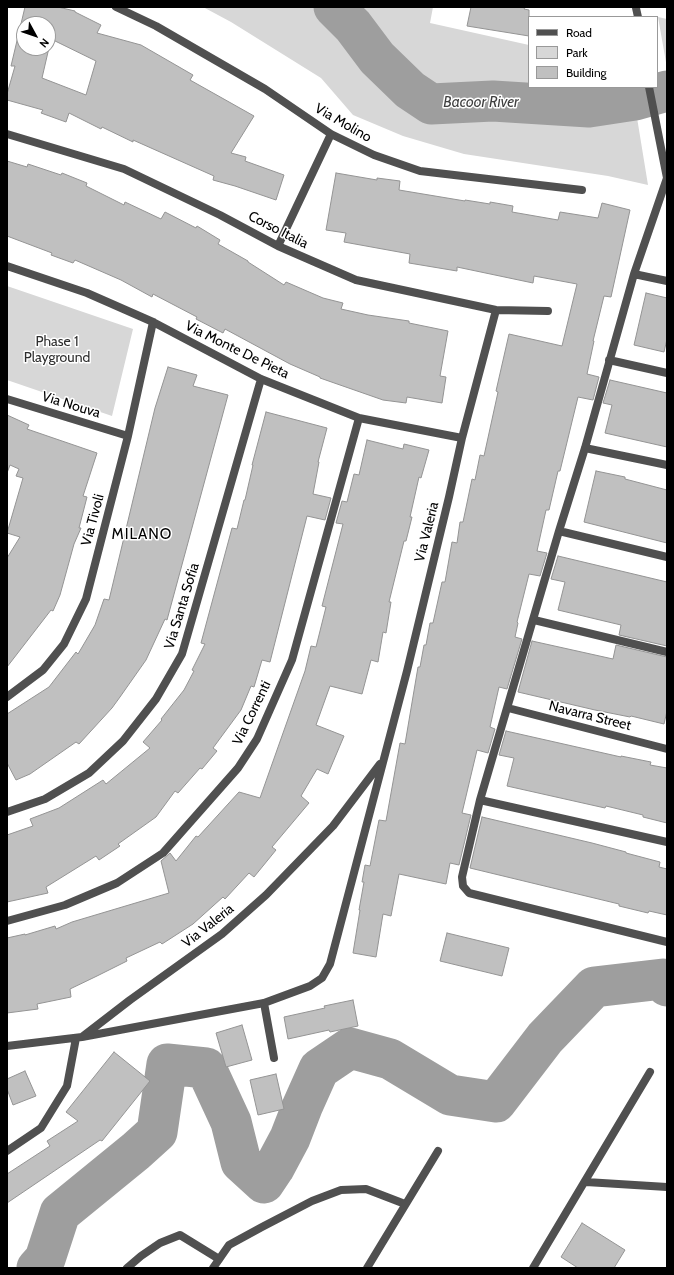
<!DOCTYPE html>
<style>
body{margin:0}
#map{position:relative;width:674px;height:1275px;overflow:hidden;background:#fff;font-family:Cabin,sans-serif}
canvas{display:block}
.frame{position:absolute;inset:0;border:8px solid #000;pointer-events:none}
.legend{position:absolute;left:528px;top:16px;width:130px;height:72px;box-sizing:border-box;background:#fff;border:1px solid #999;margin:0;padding:5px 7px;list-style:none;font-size:12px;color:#000}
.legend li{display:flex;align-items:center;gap:8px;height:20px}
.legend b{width:20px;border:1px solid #999}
.north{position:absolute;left:16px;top:16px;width:40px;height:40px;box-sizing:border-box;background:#fff;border:1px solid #999;border-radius:50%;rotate:130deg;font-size:11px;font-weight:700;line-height:16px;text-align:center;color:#000}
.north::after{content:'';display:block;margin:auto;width:14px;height:18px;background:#000;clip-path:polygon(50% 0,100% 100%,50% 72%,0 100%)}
</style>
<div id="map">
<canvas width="674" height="1275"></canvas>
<div class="frame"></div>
<ul class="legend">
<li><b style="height:5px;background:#505050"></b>Road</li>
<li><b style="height:11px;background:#d7d7d7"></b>Park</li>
<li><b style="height:11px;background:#c0c0c0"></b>Building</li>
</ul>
<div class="north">N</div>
</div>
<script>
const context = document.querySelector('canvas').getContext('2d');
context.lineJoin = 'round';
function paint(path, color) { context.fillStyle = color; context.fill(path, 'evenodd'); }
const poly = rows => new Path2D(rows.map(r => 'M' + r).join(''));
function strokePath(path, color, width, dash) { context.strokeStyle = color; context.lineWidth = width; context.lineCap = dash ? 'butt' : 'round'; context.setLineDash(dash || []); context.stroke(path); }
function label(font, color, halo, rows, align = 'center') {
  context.font = font + ' Cabin,sans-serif'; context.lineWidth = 3; context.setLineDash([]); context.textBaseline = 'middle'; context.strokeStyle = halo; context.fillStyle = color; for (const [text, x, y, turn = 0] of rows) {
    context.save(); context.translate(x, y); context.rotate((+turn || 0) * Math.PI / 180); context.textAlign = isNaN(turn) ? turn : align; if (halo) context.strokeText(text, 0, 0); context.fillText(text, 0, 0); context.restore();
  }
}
const green = poly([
 [203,7,433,7,430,23,529,45,529,87,632,87,648,185,608,176,464,154,403,136,353,115,321,78,231,22],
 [658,17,667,19,667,68],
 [7,286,133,329,112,416,7,380]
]);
const river = poly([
 [334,7,353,26,377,58,410,90,431,104,493,101,589,107,635,100,667,91],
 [37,1268,45,1259,60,1213,136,1151,157,1132,167,1064,206,1068,231,1122,241,1162,264,1183,274,1168,290,1138,302,1107,319,1069,350,1048,390,1059,450,1095,496,1102,545,1038,594,987,663,979,667,986]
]);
const building = poly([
 [25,7,58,7,75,11,75,12,101,25,97,33,141,45,193,75,190,80,254,116,231,153,246,157,245,161,284,175,276,200,235,186,213,180,214,176,133,140,133,142,102,127,101,129,69,113,66,122,41,113,43,110,7,100,7,94,15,66,11,66,25,7],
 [24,24,48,24,48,48,24,48,24,24],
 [51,39,96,61,86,95,42,78,51,39],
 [471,7,525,7,524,9,529,10,529,36,467,26,471,7],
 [7,161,27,167,28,164,61,175,62,173,87,183,86,186,124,205,125,202,161,219,165,212,196,228,197,226,220,240,218,244,248,261,248,262,284,285,286,282,323,298,343,303,341,309,368,315,409,321,409,323,448,331,440,376,446,377,442,403,407,397,406,403,383,400,320,378,320,377,290,364,225,329,223,333,196,319,197,317,153,294,152,297,121,280,75,260,73,263,51,255,52,253,7,236,7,161],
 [336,173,377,180,377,178,400,181,399,190,465,201,465,200,490,204,490,202,513,206,512,212,558,220,560,212,598,218,602,203,630,210,611,297,604,296,593,341,594,341,587,374,599,377,593,400,578,397,560,471,558,471,549,510,546,510,537,551,547,553,540,576,529,574,517,622,518,623,515,637,522,639,507,689,499,687,490,727,495,729,488,753,477,750,462,813,471,815,459,865,450,863,446,884,399,874,391,916,383,914,376,957,353,953,360,910,359,910,364,882,362,882,365,865,370,866,379,820,386,821,400,743,405,744,418,667,420,667,424,645,426,645,430,623,433,623,442,582,445,582,452,542,457,543,460,522,463,522,472,479,475,480,480,455,484,456,498,392,496,391,509,334,562,346,577,284,534,276,533,283,457,267,457,271,409,263,410,254,344,242,346,233,326,230,336,173],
 [646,293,667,298,667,339,664,352,634,345,646,293],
 [168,367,197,375,193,386,228,395,167,620,165,619,146,660,120,697,112,708,79,744,76,742,30,774,16,780,7,763,7,714,49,687,76,652,78,654,95,625,104,599,109,600,155,408,168,367],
 [610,380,667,393,667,447,605,433,612,405,603,403,610,380],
 [266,412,327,428,318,462,319,462,313,494,331,498,325,520,307,516,270,662,262,660,254,687,251,686,241,710,213,748,217,751,202,769,200,768,178,793,175,791,156,817,118,844,120,846,99,860,96,856,46,887,48,893,7,902,7,835,33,826,30,819,59,808,103,780,106,784,150,748,143,742,162,720,161,719,184,690,194,671,192,670,205,644,201,643,232,528,237,529,244,500,245,500,253,465,252,465,266,412],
 [7,415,29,425,27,429,97,453,83,496,87,497,79,528,81,528,74,544,60,595,53,611,51,610,7,667,7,558,20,537,7,533,23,478,16,476,19,469,10,465,7,473,7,415],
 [367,440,403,449,404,444,429,450,421,478,419,477,410,517,412,517,406,541,404,541,389,602,391,602,386,633,383,632,378,662,371,660,362,694,330,686,316,725,344,736,328,774,317,769,301,796,309,803,272,847,276,850,254,877,249,873,225,899,223,897,193,924,162,944,160,942,126,958,127,961,97,976,70,989,71,997,37,1004,38,1009,7,1013,7,938,25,934,25,935,55,926,56,929,72,922,169,893,161,861,170,853,176,861,196,836,198,837,239,792,260,798,305,671,311,646,316,647,326,607,322,606,343,524,336,523,342,501,347,502,354,474,359,475,367,440],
 [596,471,625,477,625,479,667,490,667,543,584,522,596,471],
 [558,556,667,582,667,646,619,635,621,625,558,610,565,582,551,579,558,556],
 [532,641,613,659,616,645,667,657,667,711,664,724,631,716,630,717,595,710,518,692,532,641],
 [506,731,621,757,621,756,651,762,650,765,667,768,667,823,643,817,643,815,606,806,605,808,507,786,514,758,499,755,506,731],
 [482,817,592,843,626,852,626,853,660,862,659,867,667,869,667,915,649,911,648,913,619,906,619,904,470,868,482,817],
 [447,933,509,948,502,976,440,961,447,933],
 [353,1000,358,1026,330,1032,329,1030,288,1039,284,1017,325,1008,324,1006,353,1000],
 [242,1025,252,1060,226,1067,216,1033,242,1025],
 [114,1052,150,1081,102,1141,100,1140,7,1203,7,1174,50,1146,47,1141,78,1121,66,1112,114,1052],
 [25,1071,36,1096,13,1105,7,1089,7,1079,25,1071],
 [276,1074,284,1109,258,1115,250,1080,276,1074],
 [582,1223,625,1250,614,1268,578,1268,561,1257,582,1223]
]);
const lane = poly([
 [127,1268,141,1256,160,1243,180,1235,219,1259]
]);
const street = poly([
 [116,7,156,26,265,89,331,134,374,155,420,171,582,190],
 [636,8,638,17],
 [649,87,667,178,634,274,585,448,559,531,480,800,462,877,463,886,469,893,667,942],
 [7,134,124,169,220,215,278,246,356,280,496,310,548,311],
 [278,246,331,134],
 [7,266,87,293,153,322,261,379,359,418,462,438],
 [634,274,667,281],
 [609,360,667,373],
 [7,399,128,436],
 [585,448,667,465],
 [559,531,667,557],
 [534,620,667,652],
 [7,697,43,670,64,644,86,599,128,436,153,322],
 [508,708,667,749],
 [480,800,667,842],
 [7,812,45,799,89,773,123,741,156,699,182,654,261,379],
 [7,921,65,905,117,883,163,853,238,768,257,739,292,660,359,418],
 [264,1003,274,1058],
 [82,1037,264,1003,310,986,322,978,330,964,407,671,449,497,462,438,496,310],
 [7,1046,82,1037,130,1000,222,934,266,895,333,826,380,764],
 [7,1151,41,1128,67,1086,76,1038],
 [586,1182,667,1187],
 [213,1268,229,1245,262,1227,312,1201,341,1190,366,1189,405,1204],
 [367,1268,438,1151],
 [533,1268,650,1072]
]);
const streetNames = [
 ["Via Molino",343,123,30],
 ["Corso Italia",278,230,27],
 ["Via Monte De Pieta",237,350,26],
 ["Via Nouva",71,405,17],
 ["Via Tivoli",93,520,-75],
 ["Via Valeria",427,532,-76],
 ["Via Santa Sofia",182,606,-73],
 ["Via Correnti",252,713,-64],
 ["Navarra Street",590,716,14],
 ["Via Valeria",208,926,-38]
];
const parkNames = [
 ["Phase 1",57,342],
 ["Playground",57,358]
];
const waterNames = [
 ["Bacoor River",481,103]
];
const neighbourhoodNames = [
 ["MILANO",142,535]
];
paint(green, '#d7d7d7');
strokePath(river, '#9e9e9e', 41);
paint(building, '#c0c0c0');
strokePath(building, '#949494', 1);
strokePath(lane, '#505050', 8);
strokePath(street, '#505050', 8);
label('14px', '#000', '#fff', streetNames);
label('14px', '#2e2e2e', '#fff', parkNames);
label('italic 15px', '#3f3f3f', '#fff', waterNames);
context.letterSpacing = '1px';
label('15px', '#000', '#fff', neighbourhoodNames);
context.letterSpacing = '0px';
</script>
